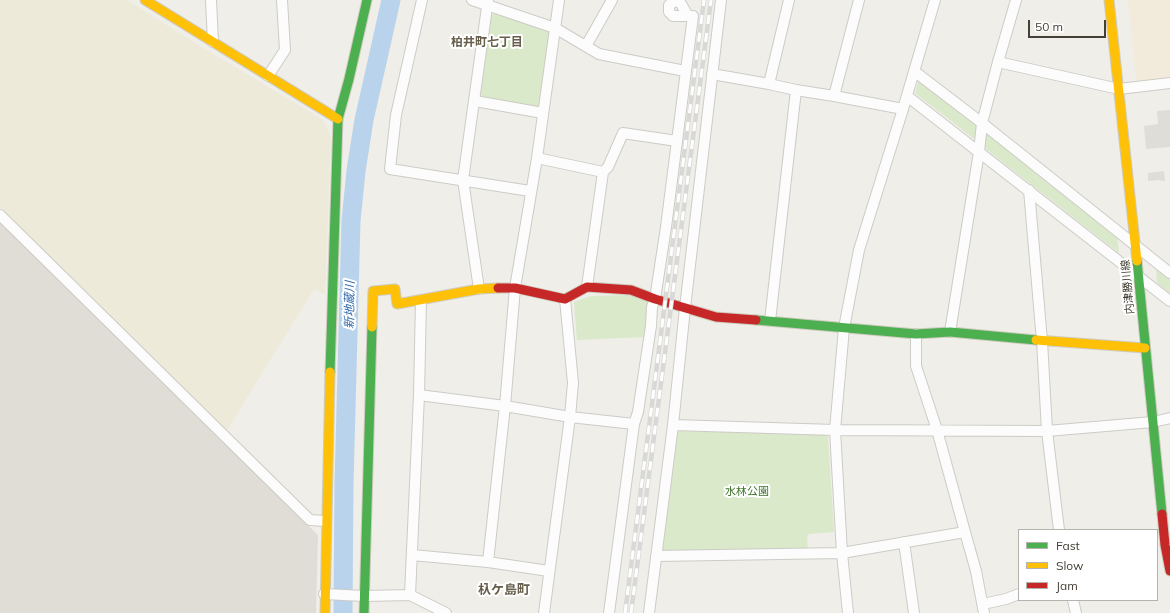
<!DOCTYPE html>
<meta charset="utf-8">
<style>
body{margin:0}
#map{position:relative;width:1170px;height:613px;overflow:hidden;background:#efeee8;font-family:Mulish,sans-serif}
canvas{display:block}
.legend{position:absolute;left:1018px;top:529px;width:140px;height:72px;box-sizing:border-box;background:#fff;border:1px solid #b4b3ae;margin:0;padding:5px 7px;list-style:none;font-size:12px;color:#444035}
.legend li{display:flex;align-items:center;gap:8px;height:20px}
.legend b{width:20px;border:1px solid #b4b3ae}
.scale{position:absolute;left:1028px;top:20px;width:78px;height:18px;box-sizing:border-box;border:2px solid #444035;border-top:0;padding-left:5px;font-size:12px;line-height:14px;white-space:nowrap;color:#444035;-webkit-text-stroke:3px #fff;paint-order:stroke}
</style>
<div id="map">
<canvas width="1170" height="613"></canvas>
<ul class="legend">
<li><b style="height:5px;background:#4caf50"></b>Fast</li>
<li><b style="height:5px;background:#ffc107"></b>Slow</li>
<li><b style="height:5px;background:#c62828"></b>Jam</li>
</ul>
<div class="scale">50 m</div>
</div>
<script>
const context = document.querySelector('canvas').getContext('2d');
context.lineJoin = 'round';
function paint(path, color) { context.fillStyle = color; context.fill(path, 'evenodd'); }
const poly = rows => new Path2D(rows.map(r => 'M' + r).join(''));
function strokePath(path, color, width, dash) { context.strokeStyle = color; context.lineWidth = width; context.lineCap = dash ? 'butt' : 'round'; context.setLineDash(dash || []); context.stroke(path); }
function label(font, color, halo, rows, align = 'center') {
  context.font = font + ' Mulish,"Noto Sans JP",sans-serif'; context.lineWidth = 4; context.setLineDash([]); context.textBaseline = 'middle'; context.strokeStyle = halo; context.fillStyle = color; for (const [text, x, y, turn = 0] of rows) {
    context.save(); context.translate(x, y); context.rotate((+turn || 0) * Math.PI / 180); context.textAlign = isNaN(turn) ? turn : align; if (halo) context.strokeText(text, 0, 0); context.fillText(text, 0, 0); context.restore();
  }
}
const commercial = poly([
 [1128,0,1170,0,1170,78,1140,82,1136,79]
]);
const industrial = poly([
 [0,220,318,535,316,613,0,613]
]);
const education = poly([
 [0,0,127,0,208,51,323,120,331,136,325,295,314,289,226,432,0,207]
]);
const green = poly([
 [495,13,547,30,550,35,539,105,535,108,483,99,480,95,491,15],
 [919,79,975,124,977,128,976,137,973,138,915,93],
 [989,134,1117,237,1119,253,986,149,984,144,986,135],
 [1156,267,1170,278,1170,293,1157,283],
 [633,295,649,302,644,337,577,340,574,302,591,296],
 [679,431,825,434,828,437,834,532,809,534,807,538,808,551,663,553,660,549,675,436]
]);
const parking = poly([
 [1170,110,1170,147,1146,149,1144,126,1158,124,1157,111],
 [1164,171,1165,181,1158,180,1148,181,1148,173]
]);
const river = poly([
 [343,613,344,483,351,221,356,171,364,120,391,0]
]);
const street = poly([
 [211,0,213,42],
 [422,0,396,115,390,169,530,191],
 [472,0,555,28,599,54,685,71],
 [586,46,612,0],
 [998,62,1119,89,1170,83],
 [914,71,982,123,1170,273],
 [712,74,769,84,796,90,834,96,903,109],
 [268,76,285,50,282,0],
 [769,84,789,0],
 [834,96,859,0],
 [907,96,1170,301],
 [475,101,543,113],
 [537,158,603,172],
 [1029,190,1042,341,1047,431,1059,530],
 [0,215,310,520,326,521],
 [587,287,603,172,608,167,623,133,677,141],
 [479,289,463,180,488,0],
 [770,321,796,90],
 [950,332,979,152,982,123,998,62,1016,0],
 [916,334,916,366,937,430,965,532,976,571,984,613],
 [419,395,505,406,570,417,634,424],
 [673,425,835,430,1047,431,1153,422,1170,418],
 [904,542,914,613],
 [412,555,488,562,549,571],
 [656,556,842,553,965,532],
 [488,562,505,406,515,288,537,158,559,0],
 [324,594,364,596,410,595,446,613],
 [410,595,419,395,421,300],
 [1073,600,1076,613],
 [983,604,1006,599,1019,594],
 [544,613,570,417,573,383,565,299],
 [609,613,634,424,638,412,651,326,652,307,655,299,666,227,693,16,673,16,669,12,669,5,675,1,680,2,688,16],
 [649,613,673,425,685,308,721,0],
 [848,613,842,553,835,430,844,328,859,250,903,109,935,0]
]);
const fast = poly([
 [1137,261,1162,514],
 [756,320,916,334,950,332,1036,340],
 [330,372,338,119,349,79,367,0],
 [364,613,372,327]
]);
const slow = poly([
 [145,0,338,119],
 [1109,0,1137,261],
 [372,327,373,291,395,289,397,304,479,289,498,288],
 [1036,340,1145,348],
 [325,613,330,372]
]);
const jam = poly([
 [498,288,515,288,565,299,587,287,631,290,655,299,716,317,756,320],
 [1162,514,1165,545,1170,571]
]);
const rail = poly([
 [625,613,704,0],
 [631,613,711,0]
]);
const streetNames = [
 ["内津勝川線",1128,287,-95]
];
const parkNames = [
 ["水林公園",747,492]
];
const neighbourhoodNames = [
 ["柏井町七丁目",487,42]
];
const waterNames = [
 ["新地蔵川",350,305,-89]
];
const quarterNames = [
 ["杁ケ島町",504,590]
];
paint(commercial, '#f2ebdb');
paint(industrial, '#dfddd6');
paint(education, '#edeada');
paint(green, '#d9e9c9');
paint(parking, '#deddd8');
strokePath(river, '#b9d3ec', 19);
strokePath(street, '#cdcbc6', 12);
strokePath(fast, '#cecbbf', 11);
strokePath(slow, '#cecbbf', 11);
strokePath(jam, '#cecbbf', 11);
strokePath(street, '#fdfcfc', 10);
strokePath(fast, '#4caf50', 9);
strokePath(slow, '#ffc107', 9);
strokePath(jam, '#c62828', 9);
strokePath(rail, '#d8d8d7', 4.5);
strokePath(rail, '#fff', 3, [9]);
label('11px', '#444035', '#fff', streetNames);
label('11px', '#3e742a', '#fff', parkNames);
label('bold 12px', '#675f4c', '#fff', neighbourhoodNames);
label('italic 12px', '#326cac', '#fff', waterNames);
label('bold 13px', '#675f4c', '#fff', quarterNames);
</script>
